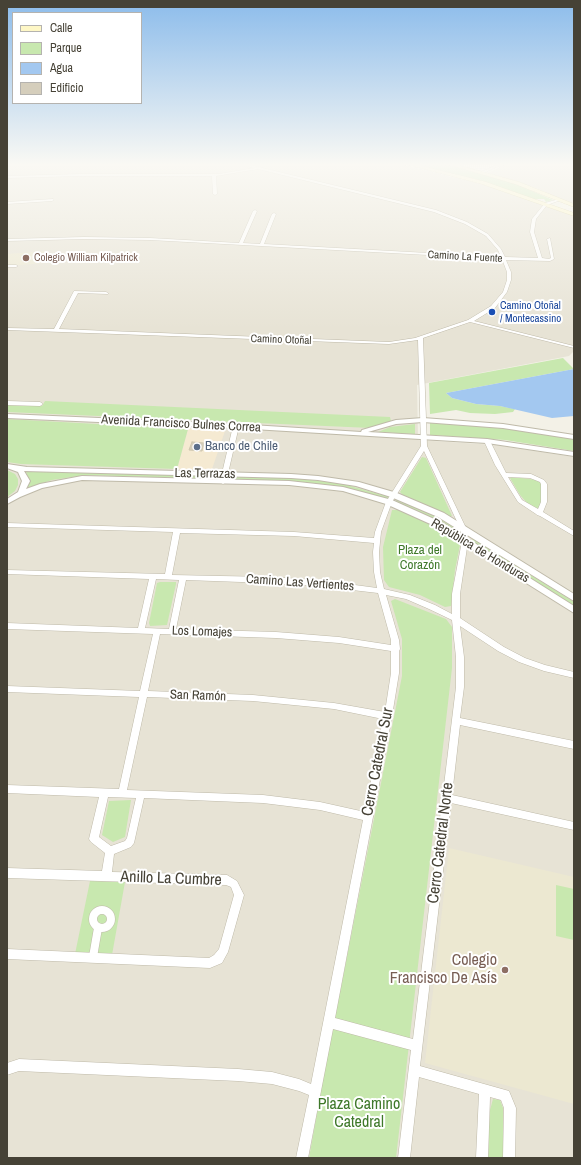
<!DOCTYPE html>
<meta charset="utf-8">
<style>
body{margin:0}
#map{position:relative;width:581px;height:1165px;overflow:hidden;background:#f3f1e7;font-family:"Archivo Narrow",sans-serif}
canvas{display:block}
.frame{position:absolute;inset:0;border:8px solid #464236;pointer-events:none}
.legend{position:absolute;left:12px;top:12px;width:130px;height:92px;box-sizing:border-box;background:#fff;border:1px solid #b5b3af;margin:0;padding:5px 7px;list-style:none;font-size:12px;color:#464236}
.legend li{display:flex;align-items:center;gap:8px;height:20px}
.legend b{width:20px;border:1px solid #b5b3af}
</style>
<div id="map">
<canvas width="581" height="1165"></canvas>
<div class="frame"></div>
<ul class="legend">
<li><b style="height:5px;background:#fef7c6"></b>Calle</li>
<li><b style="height:11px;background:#c8e8af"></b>Parque</li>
<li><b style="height:11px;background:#a3c8f0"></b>Agua</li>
<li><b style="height:11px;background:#d5cebc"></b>Edificio</li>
</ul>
</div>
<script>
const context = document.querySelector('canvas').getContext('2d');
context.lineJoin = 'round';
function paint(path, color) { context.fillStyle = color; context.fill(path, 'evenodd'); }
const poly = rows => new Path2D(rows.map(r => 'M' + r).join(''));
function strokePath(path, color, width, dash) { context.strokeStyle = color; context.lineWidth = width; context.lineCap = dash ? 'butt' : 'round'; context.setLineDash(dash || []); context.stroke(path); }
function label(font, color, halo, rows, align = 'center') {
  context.font = font + ' "Archivo Narrow",sans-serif'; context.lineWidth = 4; context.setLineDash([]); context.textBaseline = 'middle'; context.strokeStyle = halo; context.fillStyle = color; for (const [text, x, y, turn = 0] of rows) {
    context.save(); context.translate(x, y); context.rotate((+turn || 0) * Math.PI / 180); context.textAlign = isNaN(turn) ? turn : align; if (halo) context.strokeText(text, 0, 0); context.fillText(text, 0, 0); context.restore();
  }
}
const residential = poly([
 [7,165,405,165,492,187,574,216,574,351,569,356,417,385,418,440,496,445,574,457,574,1158,7,1158],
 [504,165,574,165,574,205,536,188,488,173]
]);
const commercial = poly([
 [188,429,225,431,212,469,177,469]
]);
const education = poly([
 [46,251,45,263,7,266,7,254],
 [449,848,574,877,574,1104,425,1063]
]);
const green = poly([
 [416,165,448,165,466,169,516,184,553,200,546,202,544,199,533,199,475,179],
 [563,358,574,369,446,393,452,398,476,404,500,406,515,409,513,412,495,414,470,413,456,410,430,414,429,383],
 [45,401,390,417,391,421,371,428,7,412,7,405,42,406],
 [7,419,188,429,177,469,21,464,7,462],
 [430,423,507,428,574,439,574,451,505,440,430,435],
 [415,424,415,434,378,432,390,427],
 [422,457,426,458,452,516,448,516,404,496,400,492],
 [7,470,15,474,18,479,18,485,15,491,7,497],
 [28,471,291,478,340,483,389,497,386,499,339,486,289,481,85,475,52,480,27,488,30,481,26,472],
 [512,477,538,480,541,484,541,505,539,509,528,504,520,495,510,478],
 [398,499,430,513,460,531,456,532,419,512,396,503,396,500],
 [392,510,399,510,416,516,456,540,460,545,455,570,451,606,445,607,420,595,389,587,384,580,383,547],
 [473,539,574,602,574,607,471,541],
 [160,582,176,582,176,584,167,625,150,626,149,623,157,583],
 [395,599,446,619,452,627,452,668,396,1158,309,1158,324,1074,402,676,402,639,391,601],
 [131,800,125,837,113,842,102,835,109,801],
 [90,881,125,882,112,955,75,954],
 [556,885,574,889,574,940,556,936],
 [493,1099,500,1100,503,1108,504,1158,487,1158,490,1110]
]);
const water = poly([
 [574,369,574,416,552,418,500,406,476,404,452,398,446,393]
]);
const building = poly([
 [192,442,204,443,202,451,189,450,192,442]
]);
const pedestrian = poly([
 '93 919a9 9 0 1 1 18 0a9 9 0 1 1-18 0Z',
 [93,957,98,928]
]);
const minor = poly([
 [243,165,250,165,436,210,467,222,488,234,501,249,505,257,538,258,530,232,532,219,545,203,559,199,561,200,547,205,536,219,534,232,542,258,549,259,551,258,547,239,550,238,554,259,550,261,506,260,511,272,511,280,507,292,495,308,474,321,574,346,574,348,470,322,423,338,427,446,466,528,468,541,460,594,460,618,504,647,525,658,545,665,574,672,574,678,544,671,519,662,498,651,460,626,464,657,464,687,460,718,574,741,574,749,460,725,452,795,574,822,574,830,451,803,420,1066,509,1091,516,1108,515,1158,503,1158,504,1108,501,1100,490,1097,488,1158,476,1158,479,1094,419,1077,410,1158,398,1158,411,1050,333,1029,308,1158,296,1158,309,1095,299,1091,272,1084,238,1081,19,1071,7,1075,7,1063,19,1059,238,1069,272,1072,299,1079,311,1084,363,820,320,810,263,803,144,798,134,843,131,847,114,854,112,872,227,875,237,881,244,895,228,952,222,963,210,968,7,959,7,949,209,958,214,955,219,949,234,895,231,887,226,885,7,878,7,868,102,871,105,853,91,842,89,839,99,797,7,793,7,785,119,789,139,697,7,692,7,686,140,691,153,634,7,629,7,623,138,628,149,579,7,574,7,570,165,574,173,532,7,527,7,523,294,532,374,538,375,532,386,502,421,446,418,340,389,344,7,330,7,328,54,329,74,291,106,292,108,293,108,294,78,293,59,329,389,342,415,338,468,320,491,306,503,292,507,280,507,272,502,259,150,240,84,239,7,241,7,239,84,237,150,238,239,243,253,211,255,210,257,211,243,243,260,244,272,214,274,213,276,214,264,244,501,257,498,250,486,236,465,224,434,212,258,169,216,176,217,194,215,195,213,194,212,176,81,176,7,178,7,176,81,174,219,174,254,168,243,165],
 [424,451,460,528,462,541,452,594,452,614,435,605,410,595,384,589,380,572,379,552,381,532,392,502,424,451],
 [180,533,294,536,374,543,373,552,374,572,377,588,318,580,269,577,172,575,180,533],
 [156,579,179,580,169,629,145,628,156,579],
 [186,580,269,583,318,586,378,593,391,640,391,645,339,637,276,632,176,629,186,580],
 [386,595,406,599,429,609,452,620,456,657,456,687,413,1039,335,1018,392,716,399,673,399,651,400,649,399,640,386,595],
 [160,634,276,638,339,643,391,651,391,673,385,712,334,703,253,695,148,691,160,634],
 [147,697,253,701,334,709,383,719,365,812,320,802,263,795,127,790,147,697],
 [108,797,136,798,127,838,125,841,111,846,99,837,108,797],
 [496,165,501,165,484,173,481,172,496,165],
 [53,199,54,200,52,201,7,204,7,202,53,199],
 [7,265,16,265,18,266,16,267,7,267,7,265],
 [7,401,40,402,43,404,40,406,7,405,7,401],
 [236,424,239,426,226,482,223,484,220,482,233,426,236,424],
 [487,439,490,441,506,473,531,474,544,480,547,484,547,502,543,512,574,531,574,536,540,516,537,515,536,514,518,502,495,465,484,441,487,439],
 [508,477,530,478,540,482,541,484,541,502,538,509,522,500,508,477]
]);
const tertiary = poly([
 [7,414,236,424,361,432,362,430,396,420,423,418,503,424,574,435,574,439,503,428,423,422,396,424,368,432,487,439,574,452,574,456,487,443,236,428,7,418,7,414],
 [7,464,27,467,291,474,318,476,359,482,397,493,444,513,574,594,574,601,438,517,391,497,356,486,318,480,291,478,24,471,30,481,26,489,40,484,82,476,289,481,343,487,392,500,443,523,574,606,574,613,437,527,386,504,343,491,289,485,82,480,42,488,20,497,7,504,7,499,18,492,22,481,18,472,7,468,7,464]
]);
const secondary = poly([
 [409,165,418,165,486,182,574,213,574,216,482,184,409,165],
 [450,165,458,165,519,182,574,204,574,207,515,184,450,165]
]);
const markers = [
 [26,258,4,"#8d6e63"],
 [492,312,4,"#1a4fb4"],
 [197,447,4,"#5c6f8a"],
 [505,970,4,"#8d6e63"]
];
const farStreetnames = [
 ["Camino La Fuente",465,257,3],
 ["Camino Otoñal",281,340,2]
];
const farEducationnames = [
 ["Colegio William Kilpatrick",34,258]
];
const farTransitnames = [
 ["Camino Otoñal",500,306],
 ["/ Montecassino",500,319]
];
const streetNames = [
 ["Avenida Francisco Bulnes Correa",181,424,3],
 ["Las Terrazas",205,474,1],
 ["República de Honduras",480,551,31],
 ["Camino Las Vertientes",300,583,4],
 ["Los Lomajes",202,632,2],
 ["San Ramón",198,696,2]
];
const serviceNames = [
 ["Banco de Chile",205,447]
];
const parkNames = [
 ["Plaza del",420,551],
 ["Corazón",420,566]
];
const nearStreetnames = [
 ["Cerro Catedral Sur",378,762,-79],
 ["Cerro Catedral Norte",441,843,-83],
 ["Anillo La Cumbre",171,879,2]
];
const nearEducationnames = [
 ["Colegio",497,961],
 ["Francisco De Asís",497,979]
];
const nearParknames = [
 ["Plaza Camino",359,1105],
 ["Catedral",359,1123]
];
paint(residential, '#e7e3d5');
paint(commercial, '#f5ead2');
paint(education, '#ece8d1');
paint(green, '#c8e8af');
paint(water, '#a3c8f0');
paint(building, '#d5cebc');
strokePath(building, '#d0c7af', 1);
strokePath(pedestrian, '#bfbaa9', 9);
strokePath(minor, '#bfbaa9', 1);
strokePath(tertiary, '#bfbaa9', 2);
strokePath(secondary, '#d3ca97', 1);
strokePath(pedestrian, '#fff', 8);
paint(minor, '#fff');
paint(tertiary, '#fff');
paint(secondary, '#fef7c6');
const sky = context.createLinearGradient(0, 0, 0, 329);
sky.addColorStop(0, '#8cbceb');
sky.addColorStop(0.5, '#faf9f4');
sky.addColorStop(1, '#faf9f400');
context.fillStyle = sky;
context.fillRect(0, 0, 581, 329);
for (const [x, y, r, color] of markers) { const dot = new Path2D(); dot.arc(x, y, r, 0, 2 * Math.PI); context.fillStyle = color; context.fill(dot); strokePath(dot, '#fff', 1.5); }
label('11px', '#464236', '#fff', farStreetnames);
label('11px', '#785e54', '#fff', farEducationnames, 'left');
label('11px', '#164399', '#fff', farTransitnames, 'left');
label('13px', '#464236', '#fff', streetNames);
label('13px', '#4e5e75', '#fff', serviceNames, 'left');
label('13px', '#3e7829', '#fff', parkNames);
label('16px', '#464236', '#fff', nearStreetnames);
label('16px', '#785e54', '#fff', nearEducationnames, 'right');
label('16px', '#3e7829', '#fff', nearParknames);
</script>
